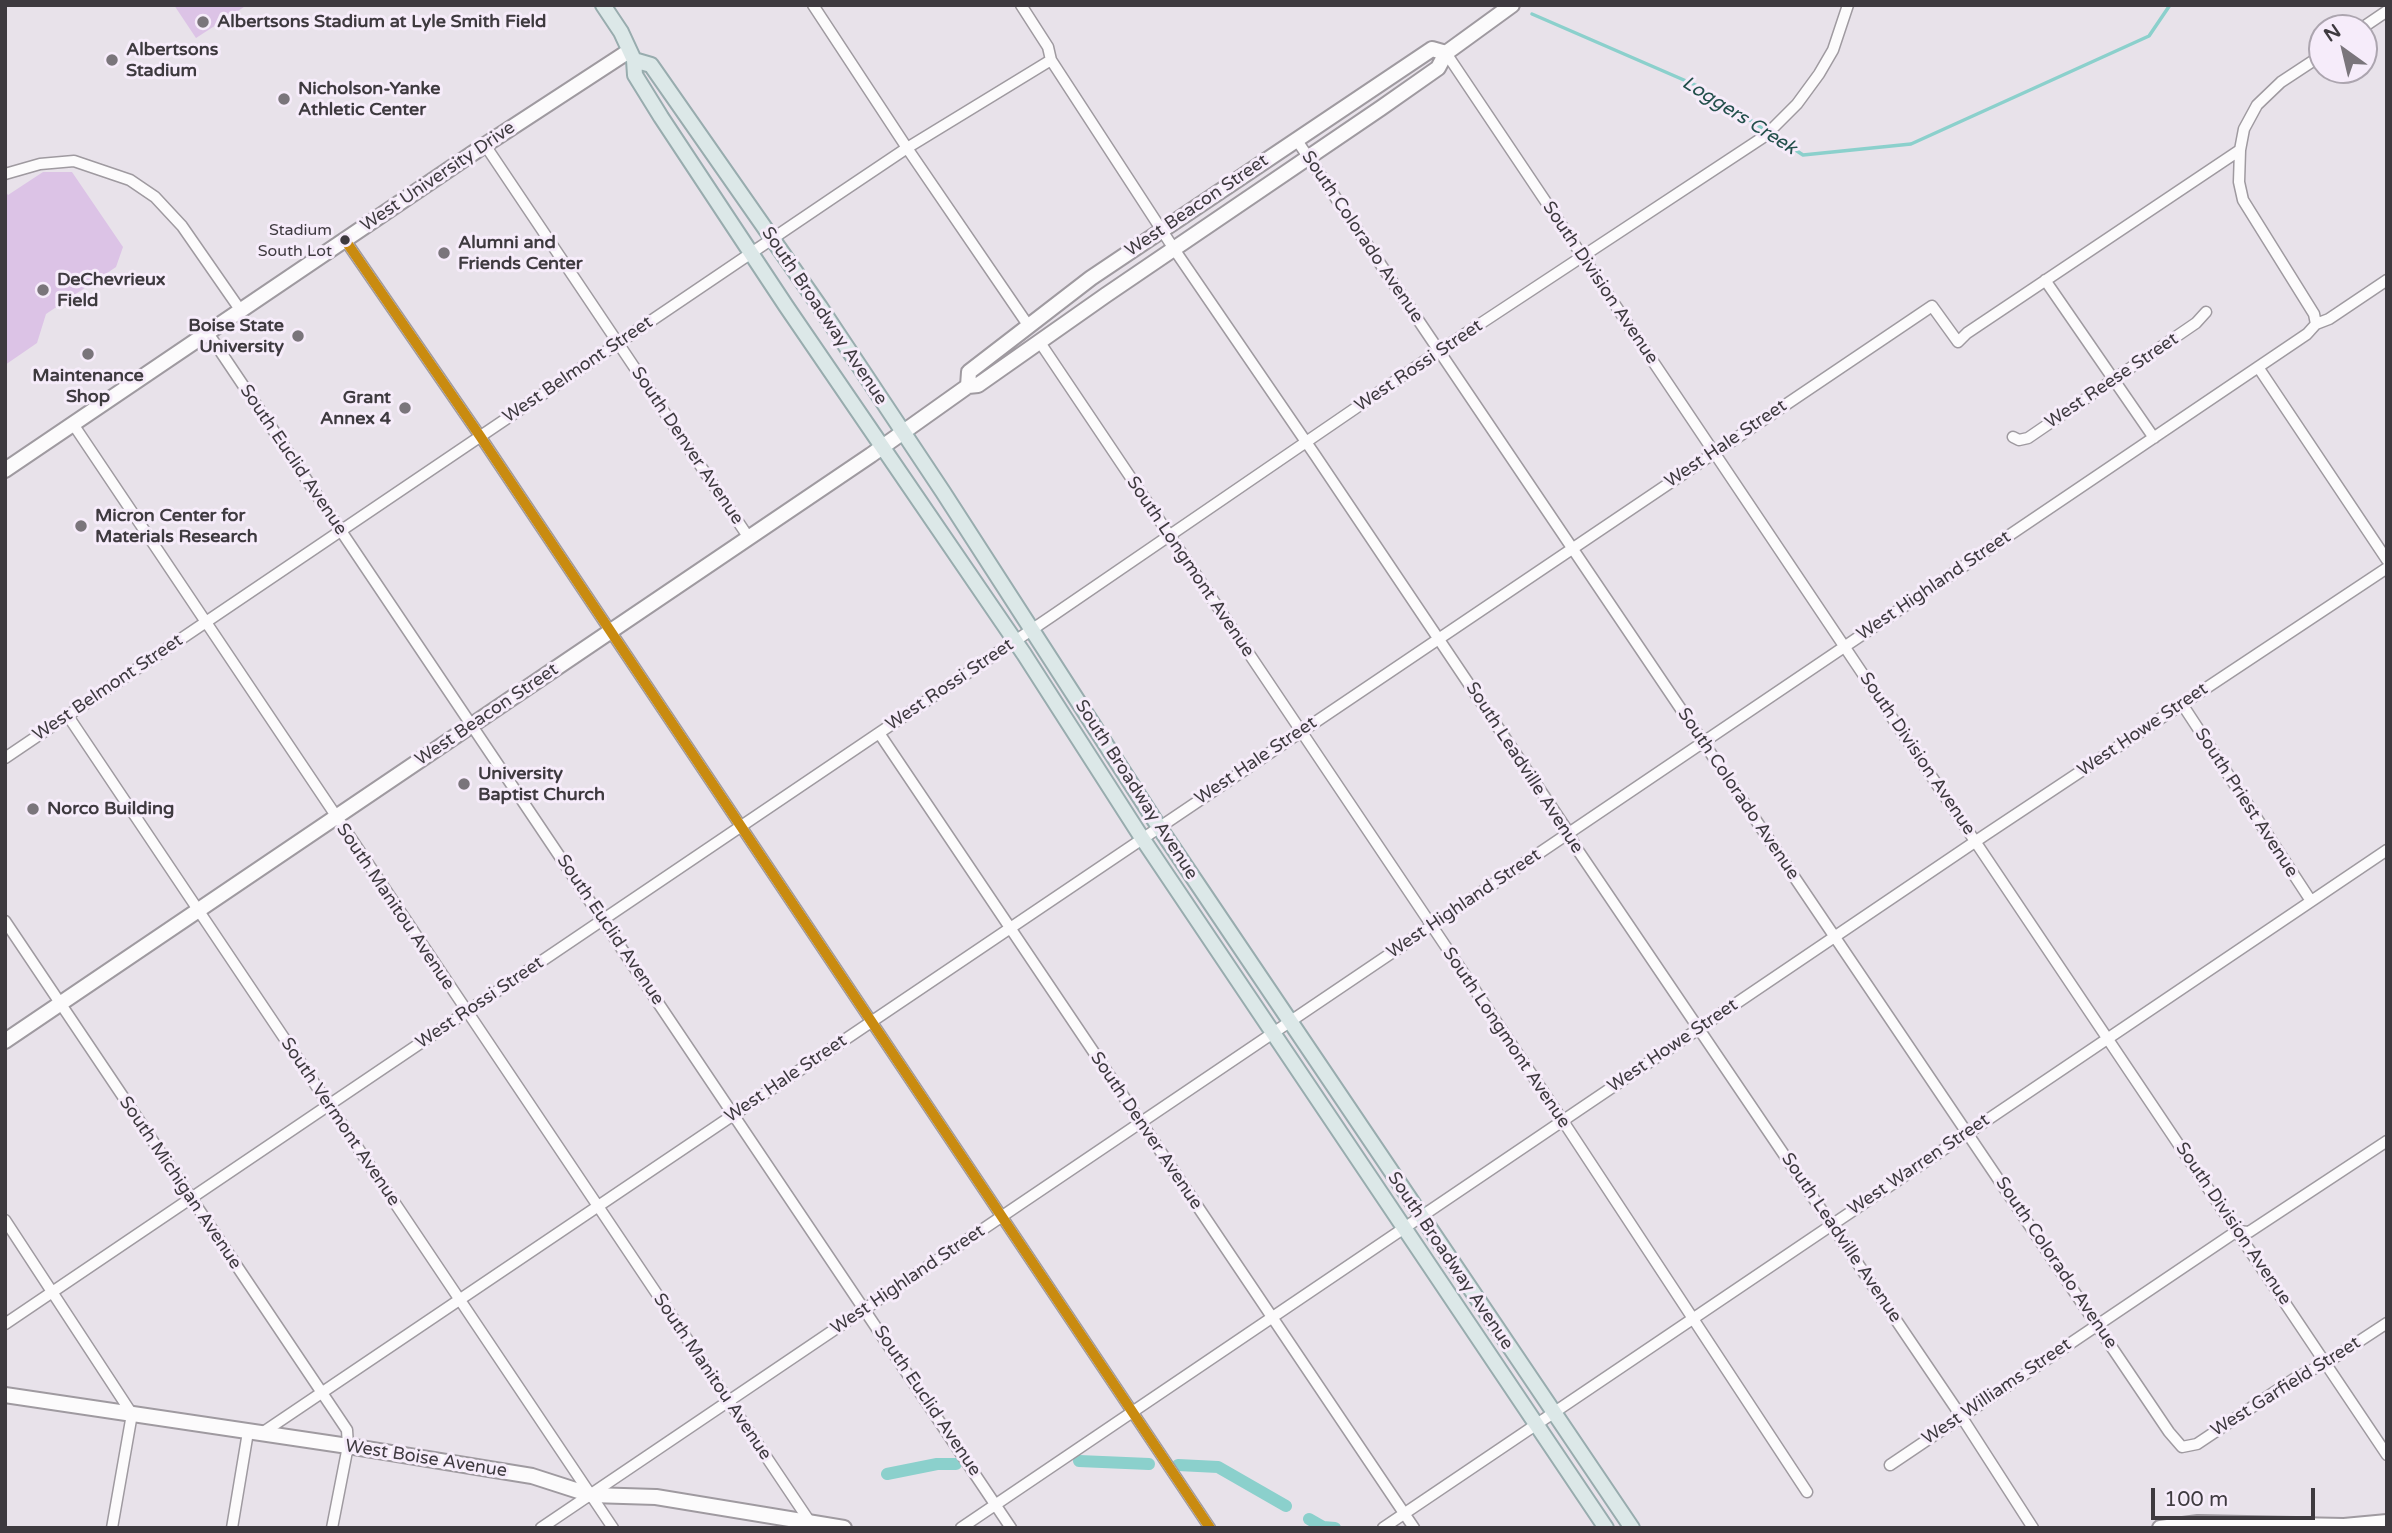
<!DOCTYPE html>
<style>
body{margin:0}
#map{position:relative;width:2392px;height:1533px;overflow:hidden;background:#e8e2ea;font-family:"Varela Round",sans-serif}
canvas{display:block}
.frame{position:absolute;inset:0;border:7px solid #3e3a3f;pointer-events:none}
.north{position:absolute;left:2308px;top:14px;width:70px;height:70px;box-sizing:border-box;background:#f6ecfa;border:2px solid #aca5af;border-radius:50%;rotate:326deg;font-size:19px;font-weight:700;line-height:28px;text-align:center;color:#3e3a3f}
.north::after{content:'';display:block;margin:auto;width:24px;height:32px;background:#7a757b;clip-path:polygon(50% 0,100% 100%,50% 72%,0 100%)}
.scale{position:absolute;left:2151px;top:1488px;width:164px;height:32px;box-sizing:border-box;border:4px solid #3e3a3f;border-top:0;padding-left:9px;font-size:21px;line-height:24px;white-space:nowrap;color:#3e3a3f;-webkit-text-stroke:5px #f6ecfa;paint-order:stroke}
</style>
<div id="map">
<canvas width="2392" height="1533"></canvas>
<div class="frame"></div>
<div class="north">N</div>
<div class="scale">100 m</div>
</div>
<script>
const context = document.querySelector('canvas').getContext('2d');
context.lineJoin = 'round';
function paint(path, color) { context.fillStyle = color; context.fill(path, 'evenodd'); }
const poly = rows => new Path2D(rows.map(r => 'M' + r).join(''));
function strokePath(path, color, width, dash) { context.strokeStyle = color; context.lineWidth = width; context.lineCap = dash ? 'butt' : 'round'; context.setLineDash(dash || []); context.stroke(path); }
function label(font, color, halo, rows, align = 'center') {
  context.font = font + ' "Varela Round",sans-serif'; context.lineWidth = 6; context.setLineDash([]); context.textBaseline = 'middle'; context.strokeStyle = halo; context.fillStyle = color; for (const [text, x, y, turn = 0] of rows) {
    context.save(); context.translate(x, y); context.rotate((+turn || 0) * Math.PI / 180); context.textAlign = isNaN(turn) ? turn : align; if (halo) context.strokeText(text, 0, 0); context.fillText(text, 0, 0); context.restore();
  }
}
const green = poly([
 [174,5,247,5,196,38],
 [43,172,72,172,123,247,116,267,46,314,37,343,5,365,5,191,8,195]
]);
const stream = poly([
 [1532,14,1700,87,1803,155,1911,144,2149,36,2170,5]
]);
const canal = poly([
 [1079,1461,1149,1464],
 [1178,1465,1218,1467,1286,1506],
 [887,1474,937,1464,956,1464],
 [1309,1519,1323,1527,1335,1528]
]);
const street = poly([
 [813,5,907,148,1028,325],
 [1021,5,1048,47,1051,60,1174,249,1315,455,1569,833,1575,846,1961,1416,2033,1528],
 [2362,28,2387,11],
 [1446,53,2387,1455],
 [1296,139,2169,1432,2182,1447,2197,1444,2297,1377,2326,1363,2387,1323],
 [485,145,749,538],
 [5,174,40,164,74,161,130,180,155,197,182,226,241,311],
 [345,240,480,436,1210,1528],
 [2045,280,2154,438],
 [2316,324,2314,314,2243,200,2239,182,2240,150,2244,129,2257,105,2281,82,2322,55],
 [208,333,1011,1528],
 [1039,341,1563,1121,1807,1492],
 [2258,367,2387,560],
 [73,424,812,1525],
 [2013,437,2019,440,2028,438,2196,323,2206,312],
 [2182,704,2311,901],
 [68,716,613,1528],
 [879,733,1414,1528],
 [5,758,837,195,907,148,1051,60],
 [5,921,347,1430,348,1446,332,1528],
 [5,1220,132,1414,112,1528],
 [5,1324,1052,616,1439,351,1765,136,1797,104,1819,74,1833,50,1848,5],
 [262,1433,1932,306,1958,342,1967,333,2240,150],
 [1890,1465,2237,1231,2249,1232,2387,1141],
 [232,1528,248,1432],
 [541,1528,2307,334,2316,324,2329,319,2387,280],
 [961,1528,1985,835,2387,568],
 [1383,1528,2387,850]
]);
const secondary = poly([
 [968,386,969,372,1091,278,1432,49,1446,53],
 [5,470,485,145,629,51],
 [5,1041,871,455,968,386,978,385,1106,295,1381,108,1438,68,1446,53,1512,5],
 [5,1395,348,1446,532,1476,591,1495,656,1497,844,1528],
 [2160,1528,2198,1523,2344,1526,2387,1522]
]);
const primary = poly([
 [603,5,621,32,634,60,635,75,661,117,786,306,1024,654,1142,838,1606,1528],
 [634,60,651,65,820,307,943,492,1159,827,1632,1528]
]);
const bus1 = poly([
 [345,240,480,436,1210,1528]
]);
const markers = [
 [203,22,7,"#7a757b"],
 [112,60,7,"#7a757b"],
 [284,99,7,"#7a757b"],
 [345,240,6,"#3e3a3f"],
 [444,253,7,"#7a757b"],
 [43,290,7,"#7a757b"],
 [298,336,7,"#7a757b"],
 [88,354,7,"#7a757b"],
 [405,408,7,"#7a757b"],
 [81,526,7,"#7a757b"],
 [464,784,7,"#7a757b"],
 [33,809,7,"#7a757b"]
];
const busNames = [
 ["Stadium",332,231],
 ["South Lot",332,252]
];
const poiNames = [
 ["Albertsons Stadium at Lyle Smith Field",217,22],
 ["Albertsons",126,50],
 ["Stadium",126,71],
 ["Nicholson-Yanke",298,89],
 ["Athletic Center",298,110],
 ["Alumni and",458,243],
 ["Friends Center",458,264],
 ["DeChevrieux",57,280],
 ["Field",57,301],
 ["Boise State",284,326,"right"],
 ["University",284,347,"right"],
 ["Maintenance",88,376,"center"],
 ["Shop",88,397,"center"],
 ["Grant",391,398,"right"],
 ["Annex 4",391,419,"right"],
 ["Micron Center for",95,516],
 ["Materials Research",95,537],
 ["University",478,774],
 ["Baptist Church",478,795],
 ["Norco Building",47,809]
];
const streetNames = [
 ["West University Drive",438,177,-34],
 ["West Beacon Street",1197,206,-34],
 ["South Colorado Avenue",1362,237,56],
 ["South Division Avenue",1600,283,56],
 ["South Broadway Avenue",824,316,56],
 ["West Rossi Street",1419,366,-34],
 ["West Belmont Street",578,370,-34],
 ["West Reese Street",2112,381,-34],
 ["West Hale Street",1726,444,-34],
 ["South Denver Avenue",687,446,56],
 ["South Euclid Avenue",293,460,56],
 ["South Longmont Avenue",1190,567,56],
 ["West Highland Street",1934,586,-34],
 ["West Rossi Street",950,685,-34],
 ["West Belmont Street",108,688,-34],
 ["West Beacon Street",487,715,-34],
 ["West Howe Street",2143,730,-34],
 ["South Division Avenue",1917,754,56],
 ["West Hale Street",1256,761,-34],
 ["South Leadville Avenue",1524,768,57],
 ["South Broadway Avenue",1136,790,57],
 ["South Colorado Avenue",1738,794,56],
 ["South Priest Avenue",2246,803,57],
 ["West Highland Street",1464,904,-34],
 ["South Manitou Avenue",395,907,56],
 ["South Euclid Avenue",610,930,56],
 ["West Rossi Street",480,1003,-34],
 ["South Longmont Avenue",1506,1038,56],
 ["West Howe Street",1673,1046,-34],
 ["West Hale Street",786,1079,-34],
 ["South Vermont Avenue",340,1122,56],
 ["South Denver Avenue",1146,1131,56],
 ["West Warren Street",1919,1165,-34],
 ["South Michigan Avenue",180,1183,56],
 ["South Division Avenue",2233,1224,56],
 ["South Leadville Avenue",1841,1238,56],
 ["South Broadway Avenue",1450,1261,56],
 ["South Colorado Avenue",2056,1263,56],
 ["West Highland Street",908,1280,-34],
 ["South Manitou Avenue",712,1377,56],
 ["West Garfield Street",2286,1387,-32],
 ["West Williams Street",1997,1392,-34],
 ["South Euclid Avenue",927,1401,56],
 ["West Boise Avenue",426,1459,9]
];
const waterNames = [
 ["Loggers Creek",1739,116,32]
];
paint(green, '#dcc3e6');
strokePath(stream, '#8bd0cc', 3.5);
strokePath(canal, '#8bd0cc', 12);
strokePath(street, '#9f9aa0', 13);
strokePath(secondary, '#9f9aa0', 18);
strokePath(primary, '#98acae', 18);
strokePath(street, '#fcfbfc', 10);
strokePath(secondary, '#fcfbfc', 14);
strokePath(primary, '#dce8e8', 14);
strokePath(bus1, '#c98b10', 10);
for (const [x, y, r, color] of markers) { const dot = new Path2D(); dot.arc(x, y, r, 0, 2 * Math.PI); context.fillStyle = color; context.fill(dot); strokePath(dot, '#f6ecfa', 2.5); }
label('16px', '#3e3a3f', '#f6ecfa', busNames, 'right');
label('bold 18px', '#3e3a3f', '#f6ecfa', poiNames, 'left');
label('18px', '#3e3a3f', '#f6ecfa', streetNames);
label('italic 19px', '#224f4b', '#f6ecfa', waterNames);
</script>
